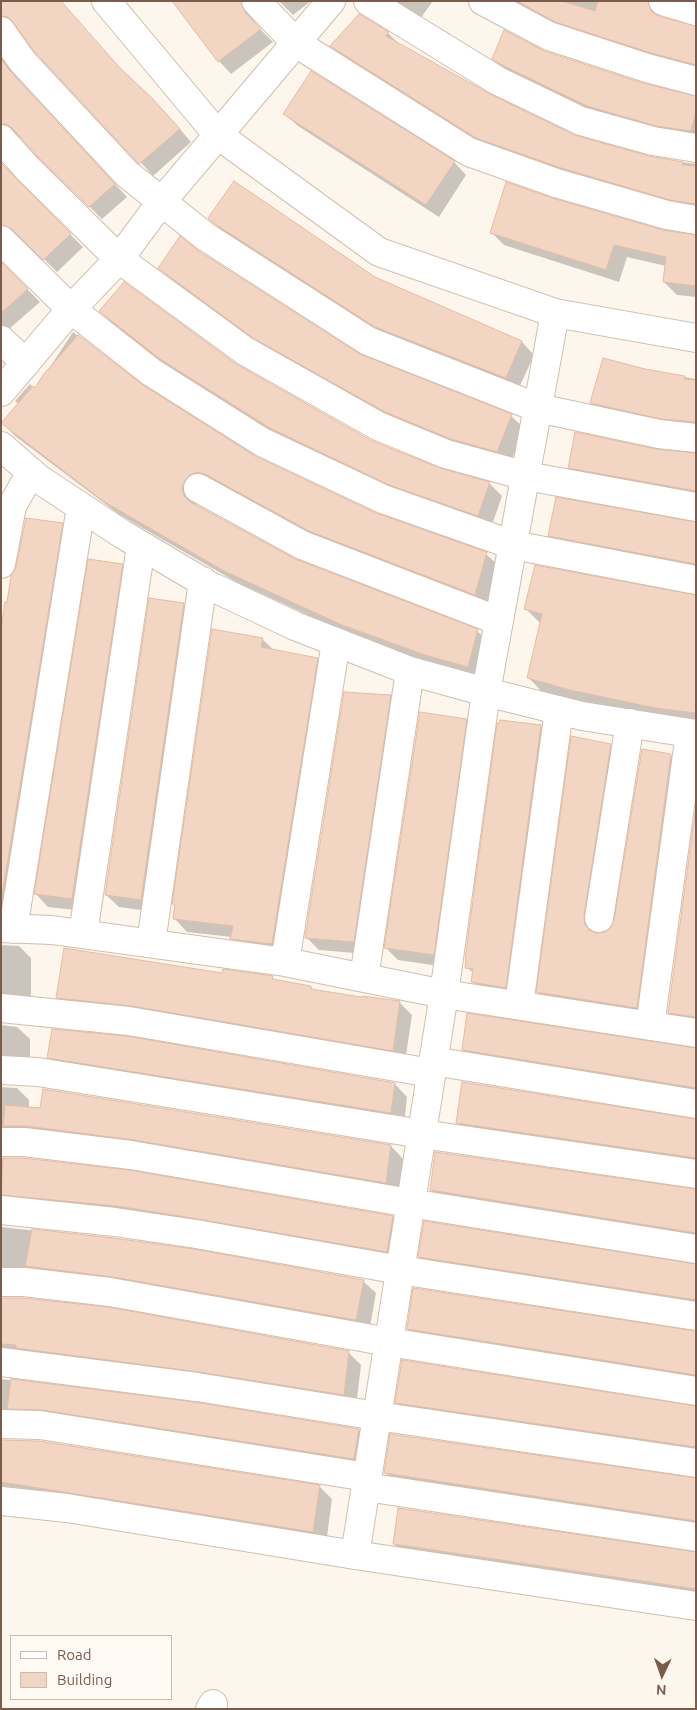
<!DOCTYPE html>
<style>
body{margin:0}
#map{position:relative;width:697px;height:1710px;overflow:hidden;background:#fdf6ec;font-family:Ubuntu,sans-serif}
canvas{display:block}
.frame{position:absolute;inset:0;border:2px solid #7a5c4d;pointer-events:none}
.legend{position:absolute;left:10px;top:1635px;width:162px;height:65px;box-sizing:border-box;background:#fffaf3;border:1px solid #cabbb1;margin:0;padding:6px 9px;list-style:none;font-size:15px;color:#7a5c4d}
.legend li{display:flex;align-items:center;gap:10px;height:25px}
.legend b{width:25px;border:1px solid #cabbb1}
.north{position:absolute;left:637px;top:1650px;width:50px;height:50px;-webkit-text-stroke:4px #fffaf3;paint-order:stroke;rotate:183deg;font-size:14px;font-weight:700;line-height:20px;text-align:center;color:#7a5c4d}
.north::after{content:'';display:block;margin:auto;width:18px;height:22px;background:#7a5c4d;clip-path:polygon(50% 0,100% 100%,50% 72%,0 100%)}
</style>
<div id="map">
<canvas width="697" height="1710"></canvas>
<div class="frame"></div>
<ul class="legend">
<li><b style="height:6px;background:#fff"></b>Road</li>
<li><b style="height:14px;background:#f3d5c3"></b>Building</li>
</ul>
<div class="north">N</div>
</div>
<script>
const context = document.querySelector('canvas').getContext('2d');
context.lineJoin = 'round';
function paint(path, color) { context.fillStyle = color; context.fill(path, 'evenodd'); }
const poly = rows => new Path2D(rows.map(r => 'M' + r).join(''));
function strokePath(path, color, width, dash) { context.strokeStyle = color; context.lineWidth = width; context.lineCap = dash ? 'butt' : 'round'; context.setLineDash(dash || []); context.stroke(path); }
const shadow = poly([
 [1,1,127,76,165,112,191,142,153,176,20,29,13,28,1,35],
 [173,1,260,1,253,10,253,19,257,26,273,42,231,74,219,61],
 [279,1,311,1,293,15],
 [391,1,433,1,420,19],
 [508,1,667,1,660,10,660,18,696,27,696,73,569,34],
 [360,16,388,33,400,45,491,96,574,136,650,158,696,164,696,214,490,150,345,59,332,46],
 [544,52,642,84,696,97,696,142,600,119,506,71,493,59],
 [1,55,22,84,127,197,102,219,20,137,11,136,1,143],
 [285,114,454,162,466,175,439,217,298,126],
 [1,163,27,192,83,247,57,272,26,241,19,237,9,237,1,243],
 [551,199,664,232,696,236,696,297,677,295,664,282,666,266,627,257,619,282,504,245,491,232],
 [209,218,374,278,522,342,534,355,518,390,389,339,222,231],
 [197,251,359,355,511,416,524,428,510,464,399,424,268,350,172,280,159,268],
 [1,263,40,302,1,336],
 [100,310,235,365,370,441,440,470,489,483,502,496,491,528,403,497,284,441,174,372,112,323],
 [73,332,142,386,255,457,376,514,486,554,499,566,488,607,195,501,196,506,294,560,477,631,490,643,481,679,439,667,354,636,238,583,120,515,15,436,3,423,19,405,15,401,30,384,35,390],
 [645,370,696,379,696,433,604,416,592,403],
 [656,451,696,455,696,501,582,480,569,467],
 [696,523,696,574,562,548,549,535],
 [62,524,75,536,15,910,1,908,1,639,8,604],
 [122,565,135,578,85,911,48,907,36,894],
 [696,596,696,723,583,702,541,691,529,678,542,622,539,622,526,609],
 [184,604,196,617,154,912,119,907,106,895],
 [262,639,275,651,317,659,330,672,284,956,244,951,232,938,232,937,187,932,175,919,176,905,174,903],
 [390,697,403,709,366,954,319,950,306,937],
 [466,720,479,733,446,967,398,960,386,948],
 [541,726,553,739,518,1000,485,995,473,982,474,974,467,967],
 [610,745,623,758,596,929,596,934,605,934,612,929,671,755,683,768,649,1020,550,1005,538,992],
 [696,816,696,1027,682,1025,669,1012],
 [1,945,19,946,31,958,31,1006,1,1011],
 [223,975,272,977,276,981,311,987,314,991,399,1002,412,1015,405,1062,70,1010,57,997],
 [1,1025,17,1027,30,1039,30,1067,1,1073],
 [696,1049,696,1098,476,1062,464,1050],
 [49,1057,395,1084,407,1097,404,1125,61,1070],
 [1,1087,17,1088,29,1100,29,1108,391,1146,403,1159,398,1195,1,1145],
 [696,1120,696,1168,470,1135,458,1123],
 [1,1159,23,1159,392,1217,405,1230,400,1264,1,1213],
 [431,1190,696,1190,696,1243,444,1203],
 [1,1227,113,1239,363,1281,376,1293,369,1332,1,1285],
 [419,1257,696,1265,696,1310,432,1269],
 [1,1299,348,1352,361,1365,356,1407,1,1365],
 [408,1329,696,1332,696,1385,421,1341],
 [1,1379,195,1404,359,1430,371,1443,367,1471,1,1428],
 [396,1402,696,1407,696,1457,409,1415],
 [1,1441,319,1486,332,1499,326,1544,1,1493],
 [385,1472,696,1480,696,1531,398,1485],
 [394,1544,696,1553,696,1600,407,1556]
]);
const building = poly([
 [1,1,61,1,120,68,152,98,180,129,139,164,34,51,13,22,8,17,1,16,1,1],
 [172,1,241,1,245,12,261,29,218,62,172,1],
 [517,1,562,1,595,11,598,1,648,1,651,11,658,16,696,26,696,65,651,53,555,22,517,1],
 [359,14,389,32,386,36,490,94,574,135,649,156,683,162,682,165,696,166,696,204,670,200,561,168,476,138,330,46,359,14],
 [504,30,544,51,642,83,696,96,696,112,691,131,656,126,587,106,506,67,492,59,504,30],
 [1,59,11,72,115,184,89,207,38,157,13,129,6,124,1,124,1,59],
 [311,71,455,161,426,205,283,114,311,71],
 [1,163,71,234,43,260,12,229,1,225,1,163],
 [234,181,375,277,522,341,506,378,375,327,215,224,208,218,234,181],
 [506,182,552,198,663,230,696,235,696,286,663,282,666,257,614,245,606,270,490,233,506,182],
 [180,236,197,250,360,354,512,414,497,452,451,439,385,412,253,338,158,268,180,236],
 [1,262,28,289,1,313,1,262],
 [124,282,236,364,370,440,440,468,490,482,478,516,389,485,270,428,160,359,99,311,124,282],
 [78,335,143,385,255,456,376,513,487,552,475,595,309,531,205,474,197,472,190,475,185,480,182,488,184,496,190,502,295,559,478,629,468,667,425,655,342,625,224,571,103,501,1,423,33,386,35,388,43,375,78,335],
 [603,358,645,369,685,376,684,379,696,380,696,422,661,419,590,403,603,358],
 [575,432,656,449,696,453,696,491,568,468,575,432],
 [556,497,696,522,696,564,548,536,556,497],
 [26,518,63,523,3,890,1,890,1,630,5,602,7,602,11,576,16,567,26,518],
 [88,559,123,564,72,899,34,894,88,559],
 [535,565,696,595,696,713,655,708,570,690,527,678,542,614,524,609,535,565],
 [149,598,184,603,141,900,105,895,149,598],
 [212,629,263,638,261,647,318,658,272,944,230,939,233,926,173,919,175,904,172,904,212,629],
 [344,692,391,695,354,942,305,938,344,692],
 [420,712,467,719,434,955,384,948,420,712],
 [500,720,541,725,506,988,471,982,473,969,465,968,466,960,465,959,497,723,499,723,500,720],
 [571,736,611,744,584,916,585,924,589,930,596,933,605,932,611,927,614,920,642,749,671,754,637,1008,536,992,571,736],
 [696,806,696,1017,668,1013,696,806],
 [64,948,222,973,223,969,273,976,272,979,311,986,311,989,361,997,362,996,400,1001,393,1051,132,1006,56,998,64,948],
 [467,1013,696,1048,696,1088,462,1050,467,1013],
 [52,1029,127,1036,395,1083,391,1113,47,1058,52,1029],
 [462,1082,696,1119,696,1158,456,1123,462,1082],
 [43,1089,391,1145,386,1183,134,1140,26,1126,3,1126,5,1105,40,1108,43,1089],
 [435,1152,696,1189,696,1233,430,1190,435,1152],
 [3,1158,23,1158,129,1170,393,1216,387,1252,198,1219,117,1206,1,1195,3,1158],
 [424,1221,696,1264,696,1300,418,1257,424,1221],
 [32,1229,113,1238,194,1249,364,1280,356,1320,113,1277,25,1266,32,1229],
 [413,1288,696,1331,696,1375,407,1329,413,1288],
 [1,1298,23,1298,108,1307,349,1351,344,1395,199,1372,16,1348,16,1345,1,1344,1,1298],
 [402,1360,696,1406,696,1447,395,1403,402,1360],
 [11,1379,195,1402,359,1429,354,1459,42,1410,7,1409,11,1379],
 [390,1434,696,1478,696,1521,384,1473,390,1434],
 [1,1440,39,1441,320,1485,313,1532,1,1482,1,1440],
 [398,1508,696,1552,696,1589,393,1544,398,1508]
]);
const street = poly([
 [106,1,218,135,331,1],
 [256,1,296,43,469,152,556,183,667,215,696,220],
 [368,1,498,81,581,121,653,141,696,148],
 [483,1,549,36,647,68,696,81],
 [663,1,696,11],
 [1,31,22,61,127,174,206,237,368,341,538,408,659,434,696,438],
 [1,139,27,168,119,259,245,351,378,426,446,454,526,476,696,507],
 [1,240,71,309,151,372,262,442,383,499,513,545,696,580],
 [1,340,26,363],
 [1,446,39,479,122,534,208,585,295,626,410,671,486,692,582,716,696,734],
 [198,488,302,545,499,621],
 [1,564,12,506,31,472],
 [599,918,630,723],
 [1,928,52,930,285,962,444,994,696,1033],
 [13,929,81,507],
 [83,934,141,546],
 [151,943,203,581],
 [285,962,336,642],
 [364,978,410,671],
 [519,1005,559,710],
 [1,1008,129,1021,431,1073],
 [650,1026,690,733],
 [433,1061,696,1104],
 [1,1070,38,1072,422,1134,696,1174],
 [1,1142,24,1142,131,1155,410,1203,696,1249],
 [1,1210,115,1222,196,1234,400,1270,696,1316],
 [1,1282,24,1282,110,1292,389,1342,696,1391],
 [1,1362,197,1387,377,1416,696,1463],
 [1,1424,40,1425,367,1477],
 [366,1487,696,1537],
 [1,1501,67,1508,355,1555,696,1606],
 [355,1555,444,994,486,692,555,313],
 [210,1709,213,1704]
]);
const secondary = poly([
 [1,392,71,309,119,259,162,201,218,135,379,252,555,313,696,338]
]);
paint(shadow, '#0003');
paint(building, '#f3d5c3');
strokePath(building, '#e6bba3', 1);
strokePath(street, '#d1beb0', 30);
strokePath(secondary, '#d6c0b0', 30);
strokePath(street, '#fff', 28);
strokePath(secondary, '#fff', 28);
</script>
